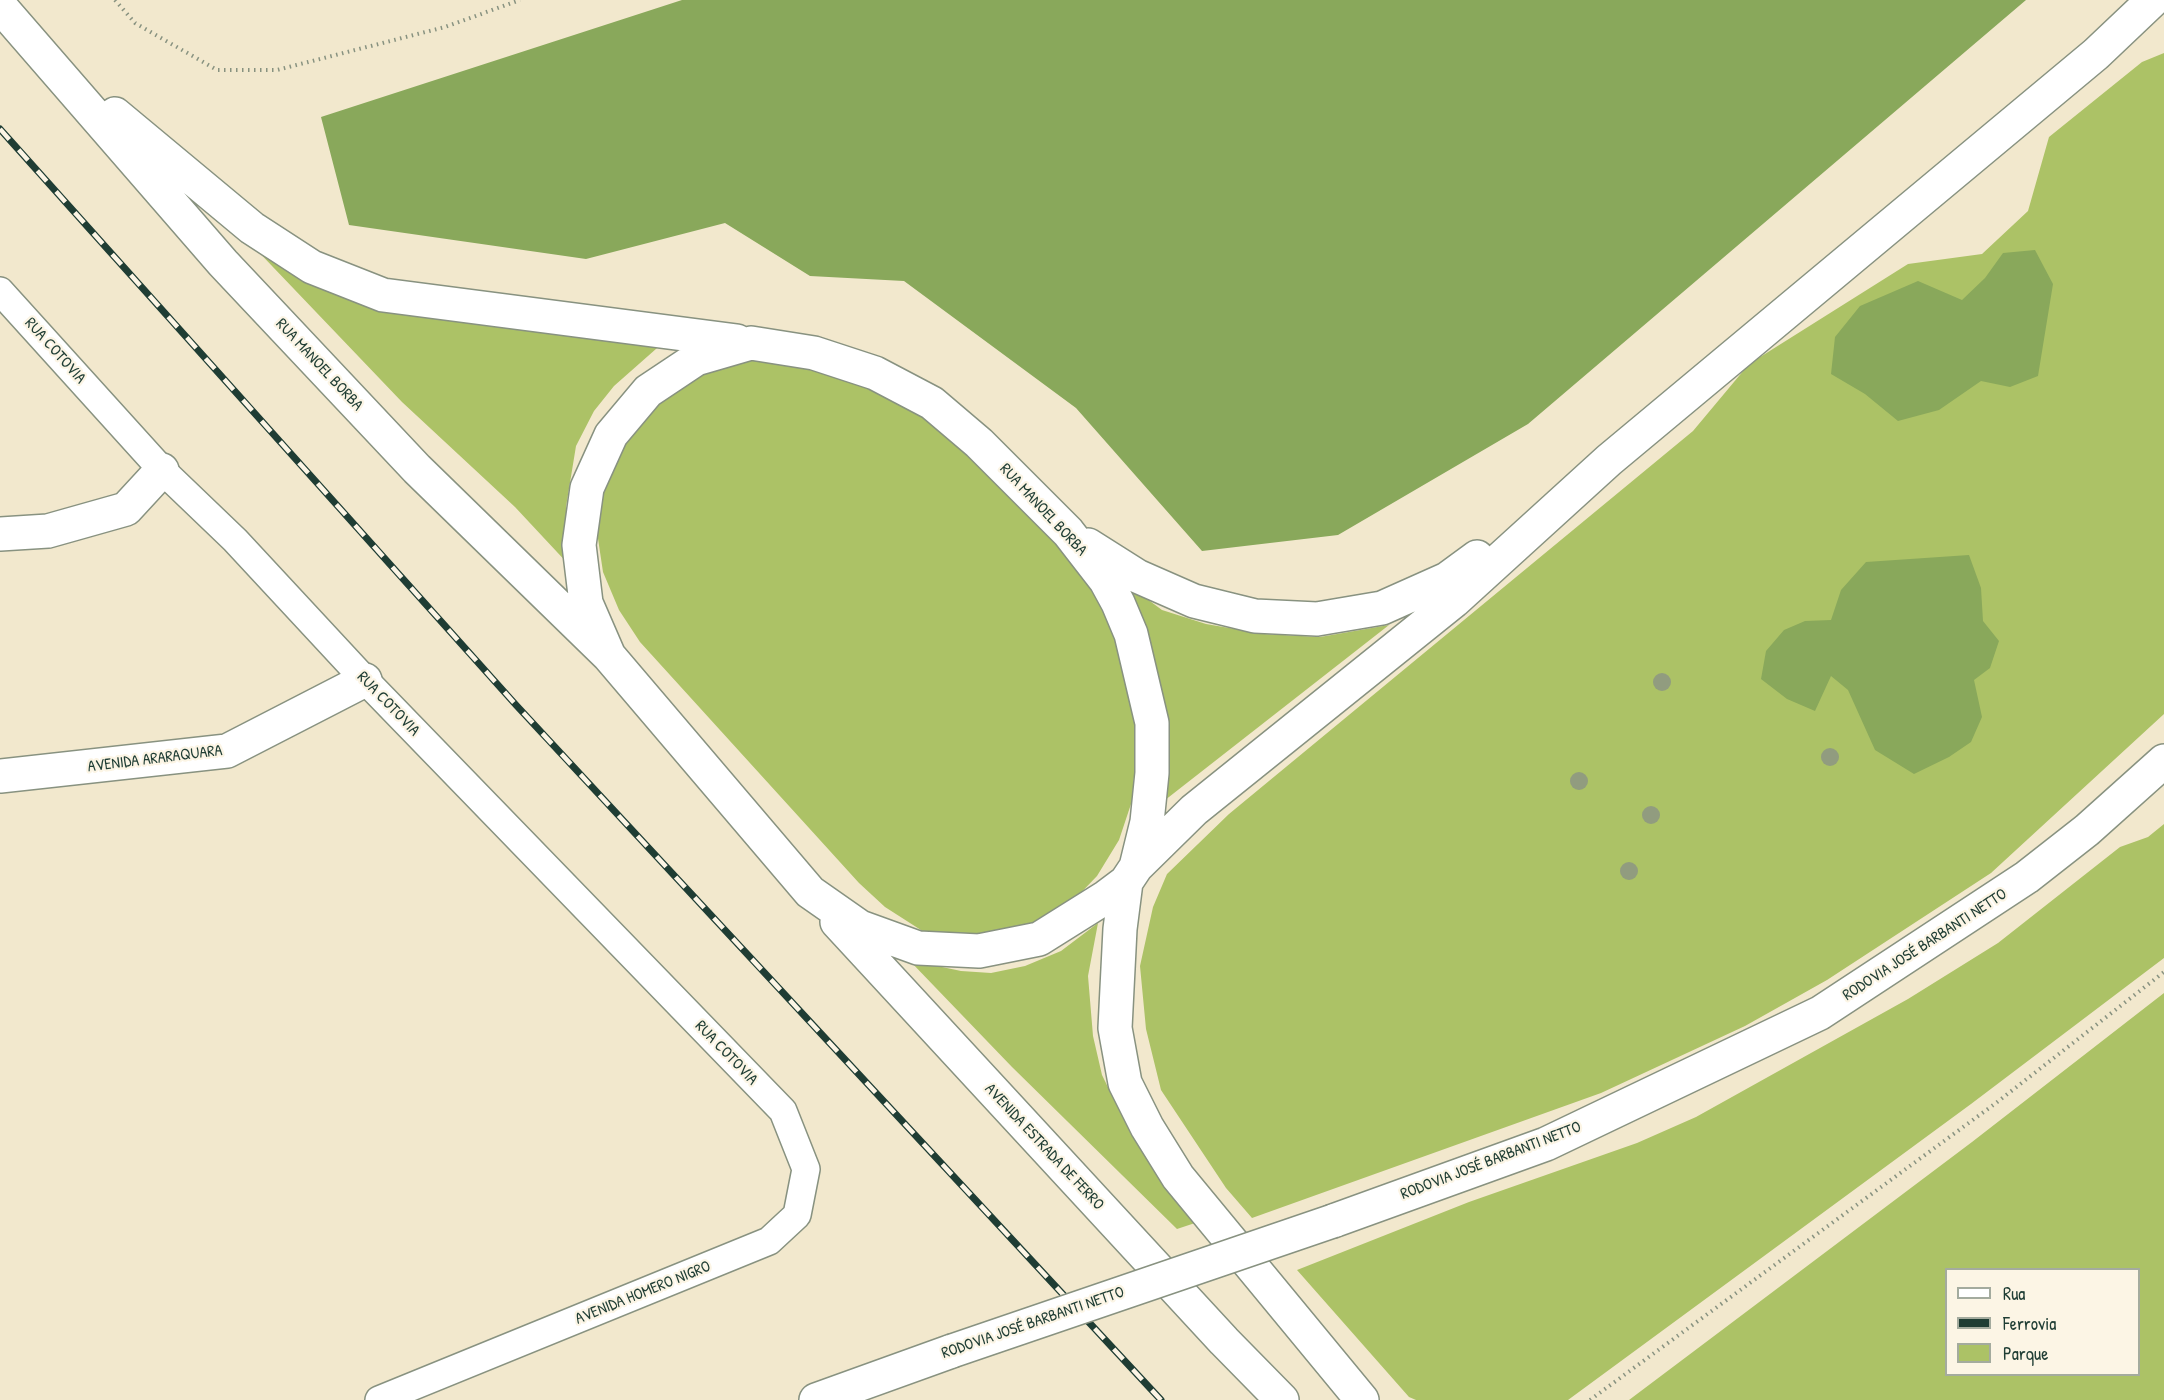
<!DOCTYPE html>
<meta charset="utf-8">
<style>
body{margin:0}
#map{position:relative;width:2164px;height:1400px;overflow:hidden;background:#f2e8cd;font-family:"Patrick Hand",sans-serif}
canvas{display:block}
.legend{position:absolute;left:1945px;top:1268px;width:195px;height:108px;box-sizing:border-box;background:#fcf5e5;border:2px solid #a4ab9e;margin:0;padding:8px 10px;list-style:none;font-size:18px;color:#1f3d34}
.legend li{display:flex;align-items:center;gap:12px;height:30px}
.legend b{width:30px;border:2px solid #a4ab9e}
</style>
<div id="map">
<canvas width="2164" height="1400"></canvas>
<ul class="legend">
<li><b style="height:8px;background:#fff"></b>Rua</li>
<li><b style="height:8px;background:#1f3d34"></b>Ferrovia</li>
<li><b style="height:16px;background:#acc266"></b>Parque</li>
</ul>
</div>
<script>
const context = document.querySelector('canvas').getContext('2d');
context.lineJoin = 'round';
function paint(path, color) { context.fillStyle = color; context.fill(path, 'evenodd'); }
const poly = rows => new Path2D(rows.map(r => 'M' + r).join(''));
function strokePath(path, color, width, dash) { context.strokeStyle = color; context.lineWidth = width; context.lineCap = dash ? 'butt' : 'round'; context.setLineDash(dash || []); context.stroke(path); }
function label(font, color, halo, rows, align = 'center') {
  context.font = font + ' "Patrick Hand",sans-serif'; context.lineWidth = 4.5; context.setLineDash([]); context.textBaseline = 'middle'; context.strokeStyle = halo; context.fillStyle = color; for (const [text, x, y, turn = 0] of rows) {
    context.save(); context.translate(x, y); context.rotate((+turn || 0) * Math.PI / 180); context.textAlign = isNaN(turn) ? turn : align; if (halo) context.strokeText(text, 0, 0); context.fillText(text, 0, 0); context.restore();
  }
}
const green = poly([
 [2164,53,2164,714,1991,873,1827,980,1745,1026,1601,1093,1252,1218,1226,1188,1161,1090,1146,1029,1140,966,1153,907,1167,874,1229,814,1693,431,1749,364,1908,264,1982,254,2028,211,2049,137,2142,62],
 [251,244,384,303,665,341,614,386,594,411,576,446,566,507,571,567,515,507,402,402],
 [755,350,872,378,996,469,1088,578,1111,625,1132,688,1137,740,1132,801,1119,840,1097,876,1071,903,1039,923,1004,937,924,932,885,907,859,883,640,642,619,610,603,572,597,532,599,493,618,438,697,366],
 [1116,576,1162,610,1206,624,1264,634,1320,637,1389,625,1160,804,1167,737,1162,692,1147,629],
 [2164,824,2164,958,1971,1104,1568,1400,1416,1400,1409,1397,1297,1270,1469,1202,1637,1143,1696,1117,1908,999,1998,943,2120,847,2148,837],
 [1098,923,1088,976,1093,1036,1102,1075,1131,1134,1195,1223,1177,1229,1012,1067,909,960,961,971,991,973,1025,966,1061,951],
 [2164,993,2164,1400,1629,1400,1972,1142],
 [1946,1270,2138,1270,2138,1374,1946,1374]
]);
const forest = poly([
 [682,0,2026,0,1528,424,1338,535,1202,551,1076,408,904,281,810,276,725,223,586,259,349,225,321,117],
 [2035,250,2053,284,2038,376,2010,387,1981,381,1939,410,1898,421,1865,394,1831,374,1835,337,1860,306,1918,281,1962,300,1985,278,2003,253],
 [1969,555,1981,588,1983,621,1999,641,1990,668,1974,680,1982,717,1971,742,1949,757,1914,774,1875,750,1848,690,1831,676,1815,711,1787,699,1761,679,1766,651,1784,630,1805,621,1831,620,1841,590,1866,562]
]);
const path = poly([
 [115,0,135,23,217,70,277,70,445,27,520,0],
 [1590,1400,1996,1103,2164,972]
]);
const street = poly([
 [0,291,162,470,235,540,365,680,783,1111,806,1169,797,1215,769,1241,379,1400]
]);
const secondary = poly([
 [0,6,223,263,417,469,609,656,810,892,860,927,918,948,979,951,1039,939,1106,897,1126,882,1136,867,1147,822,1152,773,1152,723,1131,634,1118,603,1106,581,1068,532,979,443,932,403,875,373,814,353,751,343,696,359,648,391,611,435,587,488,579,545,586,603,609,656],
 [115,114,252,228,312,267,383,295,737,341],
 [0,534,48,531,126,509,162,470],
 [1088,545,1137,576,1194,601,1255,616,1317,619,1382,608,1447,579,1477,557],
 [0,776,227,751,365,680],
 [1137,866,1194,810,1454,601,1609,460,2096,54,2153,0],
 [1126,882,1120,929,1115,1028,1125,1083,1147,1127,1178,1177,1362,1400],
 [837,922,1224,1341,1282,1400]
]);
const primary = poly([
 [1333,1221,1546,1144,1820,1013,2027,877,2087,830,2164,761],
 [816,1400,952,1351]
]);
const rail = poly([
 [0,129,516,705,1161,1400]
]);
const primaryBridge = poly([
 [952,1351,1333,1221]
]);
const trees = [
 [1662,682],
 [1830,757],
 [1579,781],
 [1651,815],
 [1629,871]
];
const streetNames = [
 ["RUA COTOVIA",55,351,48],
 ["RUA MANOEL BORBA",319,365,47],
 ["RUA MANOEL BORBA",1043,510,47],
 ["RUA COTOVIA",388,704,46],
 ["AVENIDA ARARAQUARA",155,759,-7],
 ["RODOVIA JOSÉ BARBANTI NETTO",1925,945,-33],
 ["RUA COTOVIA",726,1053,46],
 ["AVENIDA ESTRADA DE FERRO",1044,1147,47],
 ["RODOVIA JOSÉ BARBANTI NETTO",1491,1161,-21],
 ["AVENIDA HOMERO NIGRO",643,1293,-22],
 ["RODOVIA JOSÉ BARBANTI NETTO",1033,1323,-19]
];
paint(green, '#acc266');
paint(forest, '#89a85b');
strokePath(street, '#889280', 30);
strokePath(secondary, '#889280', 36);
strokePath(primary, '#889280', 36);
strokePath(path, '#889280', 4, [1.5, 4.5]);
strokePath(street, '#fff', 27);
strokePath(secondary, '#fff', 33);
strokePath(primary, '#fff', 33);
strokePath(rail, '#1f3d34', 7);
strokePath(rail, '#fcf5e5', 4.5, [14]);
strokePath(primaryBridge, '#889280', 36, []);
strokePath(primaryBridge, '#fff', 33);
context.fillStyle = '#919c7f';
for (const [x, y] of trees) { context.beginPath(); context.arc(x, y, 9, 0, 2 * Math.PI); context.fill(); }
label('16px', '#1f3d34', '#fcf5e5', streetNames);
</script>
